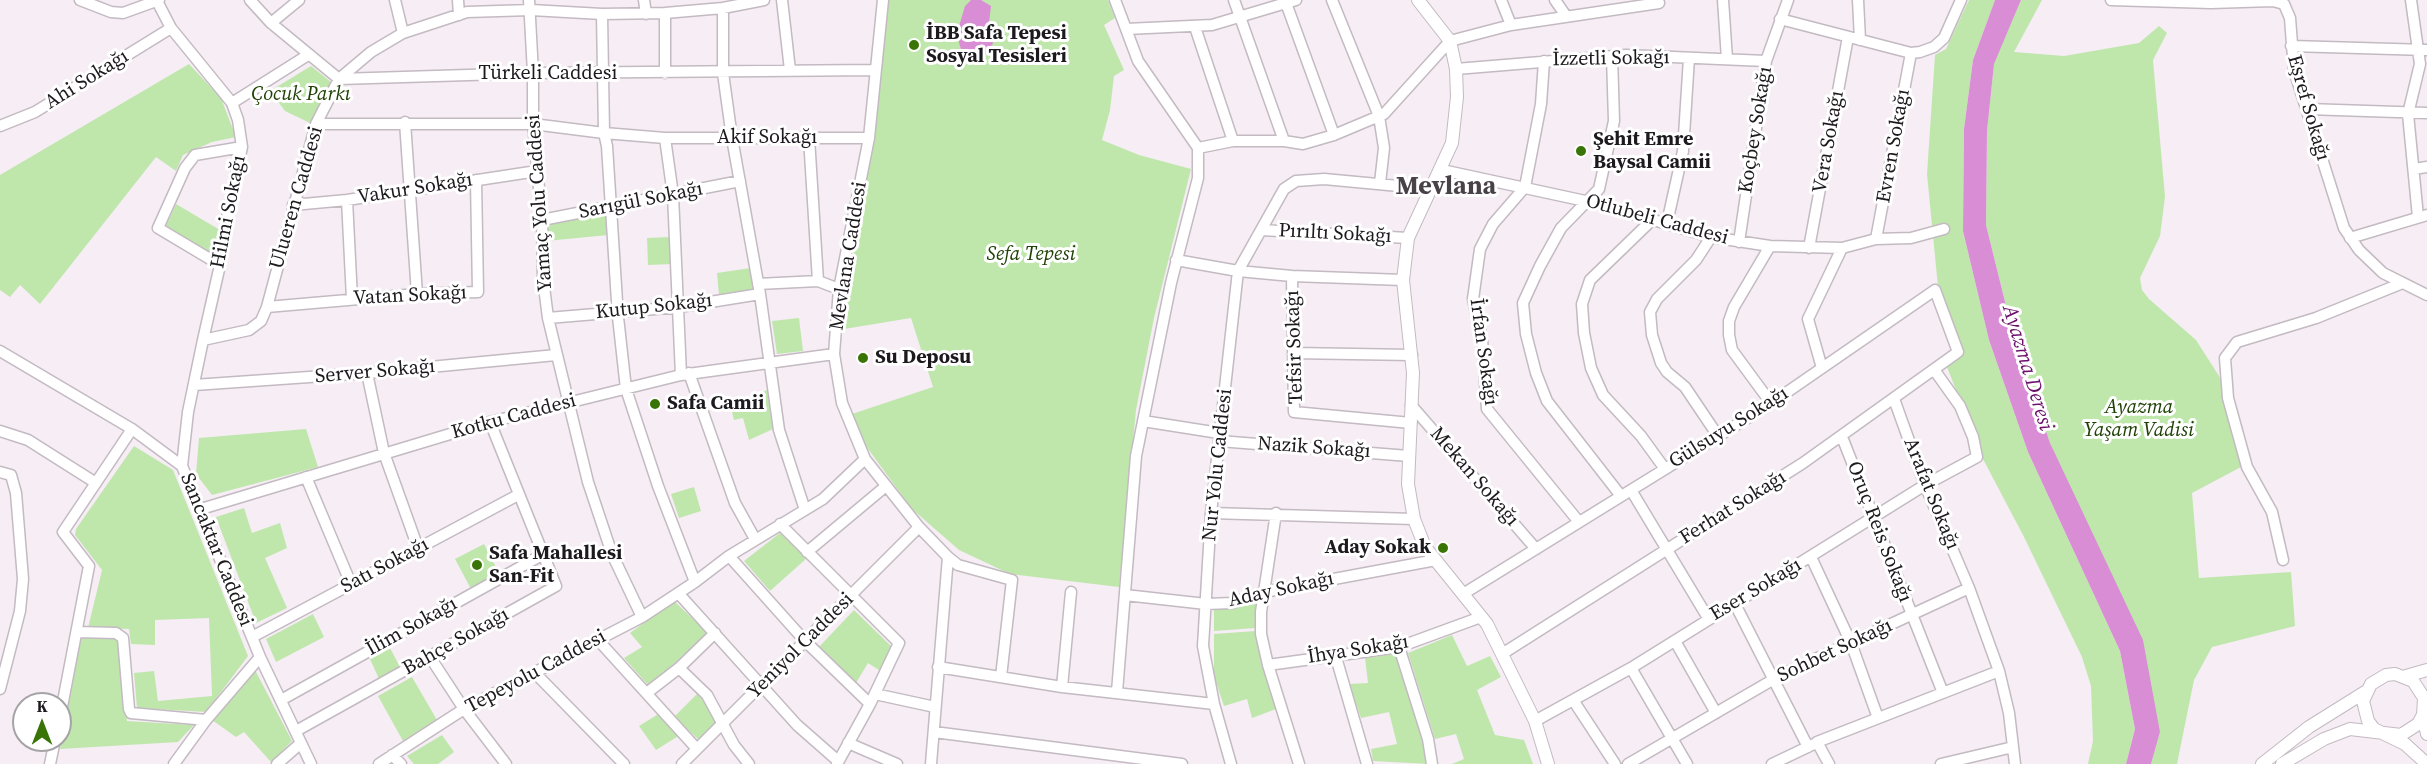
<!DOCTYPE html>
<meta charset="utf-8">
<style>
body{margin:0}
#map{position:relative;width:2427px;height:764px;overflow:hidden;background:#f6edf5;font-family:"Source Serif 4",serif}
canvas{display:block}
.north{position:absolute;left:12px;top:692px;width:60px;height:60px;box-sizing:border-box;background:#fff;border:2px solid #a5a3a5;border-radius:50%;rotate:0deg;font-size:16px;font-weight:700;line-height:24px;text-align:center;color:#1d1a1d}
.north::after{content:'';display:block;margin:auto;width:21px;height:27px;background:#397407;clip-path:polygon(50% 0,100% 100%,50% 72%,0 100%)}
</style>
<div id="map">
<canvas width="2427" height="764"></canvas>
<div class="north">K</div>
</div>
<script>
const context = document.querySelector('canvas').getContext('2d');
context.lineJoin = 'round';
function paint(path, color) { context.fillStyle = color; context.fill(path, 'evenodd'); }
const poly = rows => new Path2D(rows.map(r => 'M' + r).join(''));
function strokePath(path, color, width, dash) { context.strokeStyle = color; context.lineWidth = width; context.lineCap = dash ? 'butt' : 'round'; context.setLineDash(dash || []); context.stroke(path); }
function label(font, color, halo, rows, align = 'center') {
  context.font = font + ' "Source Serif 4",serif'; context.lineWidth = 6; context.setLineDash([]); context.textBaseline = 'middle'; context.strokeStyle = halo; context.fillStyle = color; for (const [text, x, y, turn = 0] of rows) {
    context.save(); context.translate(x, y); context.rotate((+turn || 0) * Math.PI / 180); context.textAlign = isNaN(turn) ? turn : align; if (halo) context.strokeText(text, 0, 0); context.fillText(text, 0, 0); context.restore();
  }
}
const green = poly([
 [887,0,1108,0,1115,18,1104,25,1124,70,1114,76,1110,110,1102,140,1139,155,1191,169,1154,318,1136,410,1119,587,1010,574,959,550,912,509,863,442,849,415,933,387,911,318,838,330,877,120],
 [1969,0,1995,0,1973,60,1964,129,1963,231,1989,340,2028,452,2120,651,2135,729,2126,764,2088,764,2093,741,2091,686,2082,657,2024,537,1983,459,1947,367,1962,354,1938,287,1927,174,1935,55,1946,49],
 [2021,0,2042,0,2014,52,2064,56,2139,43,2159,26,2167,33,2153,60,2165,197,2160,236,2140,278,2142,290,2149,299,2196,340,2219,376,2228,398,2241,467,2192,493,2199,578,2291,572,2295,626,2212,647,2194,680,2177,764,2151,764,2160,732,2050,443,2012,330,1986,225,1987,131,1994,63],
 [189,64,221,98,236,137,212,142,183,155,176,171,156,157,40,304,20,285,10,297,0,290,0,175],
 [311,66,331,82,310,123,285,111,270,91],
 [176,204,220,230,214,255,166,226],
 [608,213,608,235,546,241,545,223],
 [671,237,673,264,648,265,647,238],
 [751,268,754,291,719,295,717,273],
 [799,318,803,351,777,354,772,321],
 [767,390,773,429,749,440,743,418,734,420,731,408],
 [306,429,318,467,212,495,196,474,199,438],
 [134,446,173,470,248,656,206,712,137,708,134,673,154,671,158,701,212,696,209,618,155,620,155,645,131,644,129,629,88,628,102,570,75,535,76,529],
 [694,487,701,511,679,518,671,494],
 [244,508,252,533,280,523,287,548,265,558,287,608,256,623,216,517],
 [780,533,807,558,770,591,744,561],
 [484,544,498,571,471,589,455,559],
 [674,601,708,633,649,686,624,658,642,647,630,633],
 [1256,604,1255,628,1214,631,1214,610],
 [854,610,893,648,882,672,868,663,856,683,819,647],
 [313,614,324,637,276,662,266,639],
 [1256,631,1261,663,1276,709,1252,718,1247,699,1224,706,1214,676,1214,634],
 [1452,635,1467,666,1490,656,1501,677,1477,690,1495,735,1524,740,1533,764,1452,764,1464,759,1456,734,1435,739,1408,653],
 [81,638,119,639,127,721,194,725,178,742,60,749],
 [390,648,400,667,380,681,370,659],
 [1396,654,1429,764,1373,761,1371,749,1397,744,1389,712,1361,718,1349,684,1368,683,1365,658],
 [255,670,292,741,271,762,244,732,236,737,212,720],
 [412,677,437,720,403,741,378,696],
 [697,694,720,719,699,740,674,717],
 [660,713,680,735,656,750,639,726],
 [442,735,454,752,438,764,414,764,407,756]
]);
const water = poly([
 [971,0,981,0,991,6,988,31,993,43,988,54,964,58,959,43,960,23,965,6],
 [1995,0,2021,0,1994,64,1987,131,1986,225,2012,330,2050,443,2143,640,2160,732,2151,764,2126,764,2135,729,2120,651,2028,452,1989,340,1963,231,1964,129,1973,60]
]);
const minor = poly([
 [80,0,111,12,123,13,159,0],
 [250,0,271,23,339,79,533,73,875,70],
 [395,0,403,33],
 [458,0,459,15],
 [529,0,533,73,533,124,542,220,543,279,548,318,588,482,612,554,642,617],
 [644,0,646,14],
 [782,0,790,70],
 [883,0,869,138,839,289,834,354,842,403,865,459,919,527,948,557,931,764],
 [1115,0,1126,29,1212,25,1296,0],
 [1234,0,1284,141],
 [1332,0,1379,116,1384,148,1380,183],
 [1501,0,1511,25],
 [1555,0,1566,16],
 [1723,0,1727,59],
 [1858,0,1860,40],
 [2111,0,2211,3,2273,1,2284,4,2290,18,2294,70,2344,228,2359,250,2383,273,2427,295],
 [2411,0,2420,64,2408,114,2418,217],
 [157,1,171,28,232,103,238,120,242,147,227,217,220,265,203,340],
 [1286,3,1334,135],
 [723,8,723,73,732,138,760,294,779,430,805,510],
 [1780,19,1911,53,1920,52,1934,47,1944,38,1961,0],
 [271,23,299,0],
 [1195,27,1233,141],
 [2291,46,2427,50],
 [1612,56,1614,121,1599,189,1561,228,1540,266,1523,303,1526,334,1536,373,1547,401,1621,496],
 [1544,61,1541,104,1525,187,1493,224,1480,249,1473,299,1482,339,1487,409,1579,522],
 [1456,69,1626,55,1766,61],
 [665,73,665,13],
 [232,103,308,55],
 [2307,109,2427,113],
 [405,122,417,294],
 [316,124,533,124,604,133,602,14],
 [0,126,35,112,171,28],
 [665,138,869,138],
 [809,138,818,281],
 [1198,148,1233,141,1284,141,1303,144,1334,135,1384,114,1450,41,1511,25,1659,3,1658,0],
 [2414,169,2427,167],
 [1442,170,1599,204,1711,237,1770,246,1842,248,1876,239,1911,238,1944,229],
 [347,200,352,299],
 [293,205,347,200,537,171],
 [1653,219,1590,280,1582,304,1584,333,1591,368,1603,395,1641,436,1665,469],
 [542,220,740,181],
 [1667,223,1683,151,1689,58],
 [1261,230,1408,238],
 [1711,237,1696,260,1657,299,1650,312,1652,335,1661,363,1667,372,1685,387,1718,436],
 [2350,238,2427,215],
 [1876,239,1911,53],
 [1739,242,1766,61,1788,0],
 [1770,246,1734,307,1729,321,1729,335,1732,350,1771,403],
 [1809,248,1848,37],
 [1176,260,1238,271,1292,276,1403,280],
 [220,265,158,228,185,168,195,155,242,147],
 [1292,276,1294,412,1411,423],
 [758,284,818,281,839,289],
 [267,307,417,294,478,292,476,180],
 [548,318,679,307,760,294],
 [0,351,132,429,182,466,260,657,311,764],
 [1293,353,1412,355],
 [1822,368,1808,319,1842,248],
 [367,373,384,453,418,548],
 [689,373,735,503,755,539],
 [681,375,673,195,665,138,604,133,607,146,618,317,626,389,658,486,695,582,729,556],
 [194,385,367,373,556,355],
 [1894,399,1925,485,1969,588],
 [1411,405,1536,549],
 [1143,421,1219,433],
 [0,431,28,440,96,483],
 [1842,437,1943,693],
 [1219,441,1409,456],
 [182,466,188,412,203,340,249,330,261,321,267,307,316,124,339,79,371,52,403,33,467,12,531,10,602,14,665,13,723,8,764,0],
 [0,472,11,475,16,493,23,579,20,611,0,689],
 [306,477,351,584],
 [1631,490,1708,618],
 [201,509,490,422,681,375,834,354],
 [1211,513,1414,519],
 [1276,513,1261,612,1261,634,1268,665,1299,764],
 [780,524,899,643,870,704],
 [807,552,886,486],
 [948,557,958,565,1012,580,1001,677],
 [1811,557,1851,643,1878,718],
 [2283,560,2272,512,2247,467,2228,398,2225,358,2237,342,2316,318,2400,284],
 [679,594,797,725,838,761],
 [1463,594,1767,406,1935,290,1958,352,1803,463,1502,654],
 [1125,595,1206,604,1232,603,1264,592,1436,560],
 [1735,604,1808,747],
 [77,632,116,633,123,638,129,709,131,713,206,720],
 [252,637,518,495],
 [598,640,697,749],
 [1675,641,1716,713],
 [1399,647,1428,739,1432,764],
 [1335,654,1367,764],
 [430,657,464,709,506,764],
 [1268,665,1399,647,1481,617],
 [938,667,1062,687,1214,704],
 [679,668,707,695,734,745,749,764],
 [1631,668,1687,764],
 [536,674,624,764],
 [1062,687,1071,592],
 [648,692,679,668,715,633],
 [1117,692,1136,456,1171,283,1198,178,1198,148,1138,61,1126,29],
 [875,694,935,707],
 [281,700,542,555],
 [1573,700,1615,764],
 [60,717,89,566,63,532,132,429],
 [1535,721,1631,668,1925,485,1977,457,1973,437,1960,406,1935,371],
 [296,731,556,586,490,422],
 [934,732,1182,764],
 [848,743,897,764],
 [392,755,401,764],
 [50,764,55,740],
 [174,764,206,720,260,657],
 [277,764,301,743],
 [379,764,464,709,642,617,695,582],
 [682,764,919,527],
 [837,764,870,704,805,641,729,556,823,499,865,459],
 [1231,764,1214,704,1203,646,1211,513,1238,271,1284,189,1296,181,1324,179,1431,189],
 [1628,764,1781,675,1969,588,1999,671],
 [1772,764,1814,744],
 [1829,764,1817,742,1999,671,2009,713,2015,764],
 [1941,764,2013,747]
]);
const major = poly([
 [1418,0,1450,41,1456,69,1457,97,1452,143,1408,238,1403,280,1413,373,1408,484,1414,519,1425,547,1487,624,1535,721,1548,764],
 [2406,676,2427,670],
 [2262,764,2309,727,2365,692],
 [2282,764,2324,739,2350,729,2401,735,2418,724,2425,711],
 [2427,764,2405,744,2374,729,2368,721,2363,701,2371,684,2386,675,2395,674,2413,681,2424,698,2423,716,2427,734]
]);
const markers = [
 [914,45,6,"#397407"],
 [1581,151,6,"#397407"],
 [863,358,6,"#397407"],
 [655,404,6,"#397407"],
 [1443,548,6,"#397407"],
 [477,565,6,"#397407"]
];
const poiNames = [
 ["İBB Safa Tepesi",926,34],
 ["Sosyal Tesisleri",926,57],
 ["Şehit Emre",1593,140],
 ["Baysal Camii",1593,163],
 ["Su Deposu",875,358],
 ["Safa Camii",667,404],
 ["Aday Sokak",1431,548,"right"],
 ["Safa Mahallesi",489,554],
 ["San-Fit",489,577]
];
const streetNames = [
 ["İzzetli Sokağı",1611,59,-1],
 ["Türkeli Caddesi",548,74],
 ["Ahi Sokağı",87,80,-32],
 ["Eşref Sokağı",2308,108,74],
 ["Koçbey Sokağı",1756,130,-81],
 ["Akif Sokağı",767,138],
 ["Vera Sokağı",1829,142,-80],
 ["Evren Sokağı",1894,146,-80],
 ["Vakur Sokağı",415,189,-9],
 ["Ulueren Caddesi",297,198,-74],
 ["Sarıgül Sokağı",641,201,-11],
 ["Yamaç Yolu Caddesi",540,203,-94],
 ["Hilmi Sokağı",229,212,-79],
 ["Otlubeli Caddesi",1657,220,15],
 ["Pırıltı Sokağı",1335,234,3],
 ["Mevlana Caddesi",849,256,-81],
 ["Vatan Sokağı",410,296,-3],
 ["Kutup Sokağı",654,307,-6],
 ["Tefsir Sokağı",1295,347,-92],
 ["İrfan Sokağı",1483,352,82],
 ["Server Sokağı",375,372,-5],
 ["Kotku Caddesi",514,417,-15],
 ["Gülsuyu Sokağı",1729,428,-32],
 ["Nazik Sokağı",1314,448,4],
 ["Nur Yolu Caddesi",1218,465,-84],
 ["Mekan Sokağı",1474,477,49],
 ["Arafat Sokağı",1931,494,68],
 ["Ferhat Sokağı",1733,508,-32],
 ["Oruç Reis Sokağı",1879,532,69],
 ["Sancaktar Caddesi",216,550,68],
 ["Satı Sokağı",385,566,-28],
 ["Aday Sokağı",1281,590,-12],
 ["Eser Sokağı",1756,590,-31],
 ["İlim Sokağı",412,627,-29],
 ["Bahçe Sokağı",456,642,-29],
 ["Yeniyol Caddesi",801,646,-45],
 ["İhya Sokağı",1358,650,-9],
 ["Sohbet Sokağı",1835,651,-25],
 ["Tepeyolu Caddesi",536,672,-28]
];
const parkNames = [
 ["Çocuk Parkı",301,95],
 ["Sefa Tepesi",1031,255],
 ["Ayazma",2139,408],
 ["Yaşam Vadisi",2139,431]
];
const waterNames = [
 ["Ayazma Deresi",2027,368,73]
];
const districtNames = [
 ["Mevlana",1446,187]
];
paint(green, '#bfe7ac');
paint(water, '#d88dd4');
strokePath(minor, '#c3bac2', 13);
strokePath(major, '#c3bac2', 14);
strokePath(minor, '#fff', 10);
strokePath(major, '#fff', 12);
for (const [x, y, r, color] of markers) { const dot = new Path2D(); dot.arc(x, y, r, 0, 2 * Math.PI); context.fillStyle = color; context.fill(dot); strokePath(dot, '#fff', 2); }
label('bold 20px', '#1d1a1d', '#fff', poiNames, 'left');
label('20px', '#1d1a1d', '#fff', streetNames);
label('italic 20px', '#1e4104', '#fff', parkNames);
label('italic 21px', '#6b106b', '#fff', waterNames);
label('bold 26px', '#484148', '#fff', districtNames);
</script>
